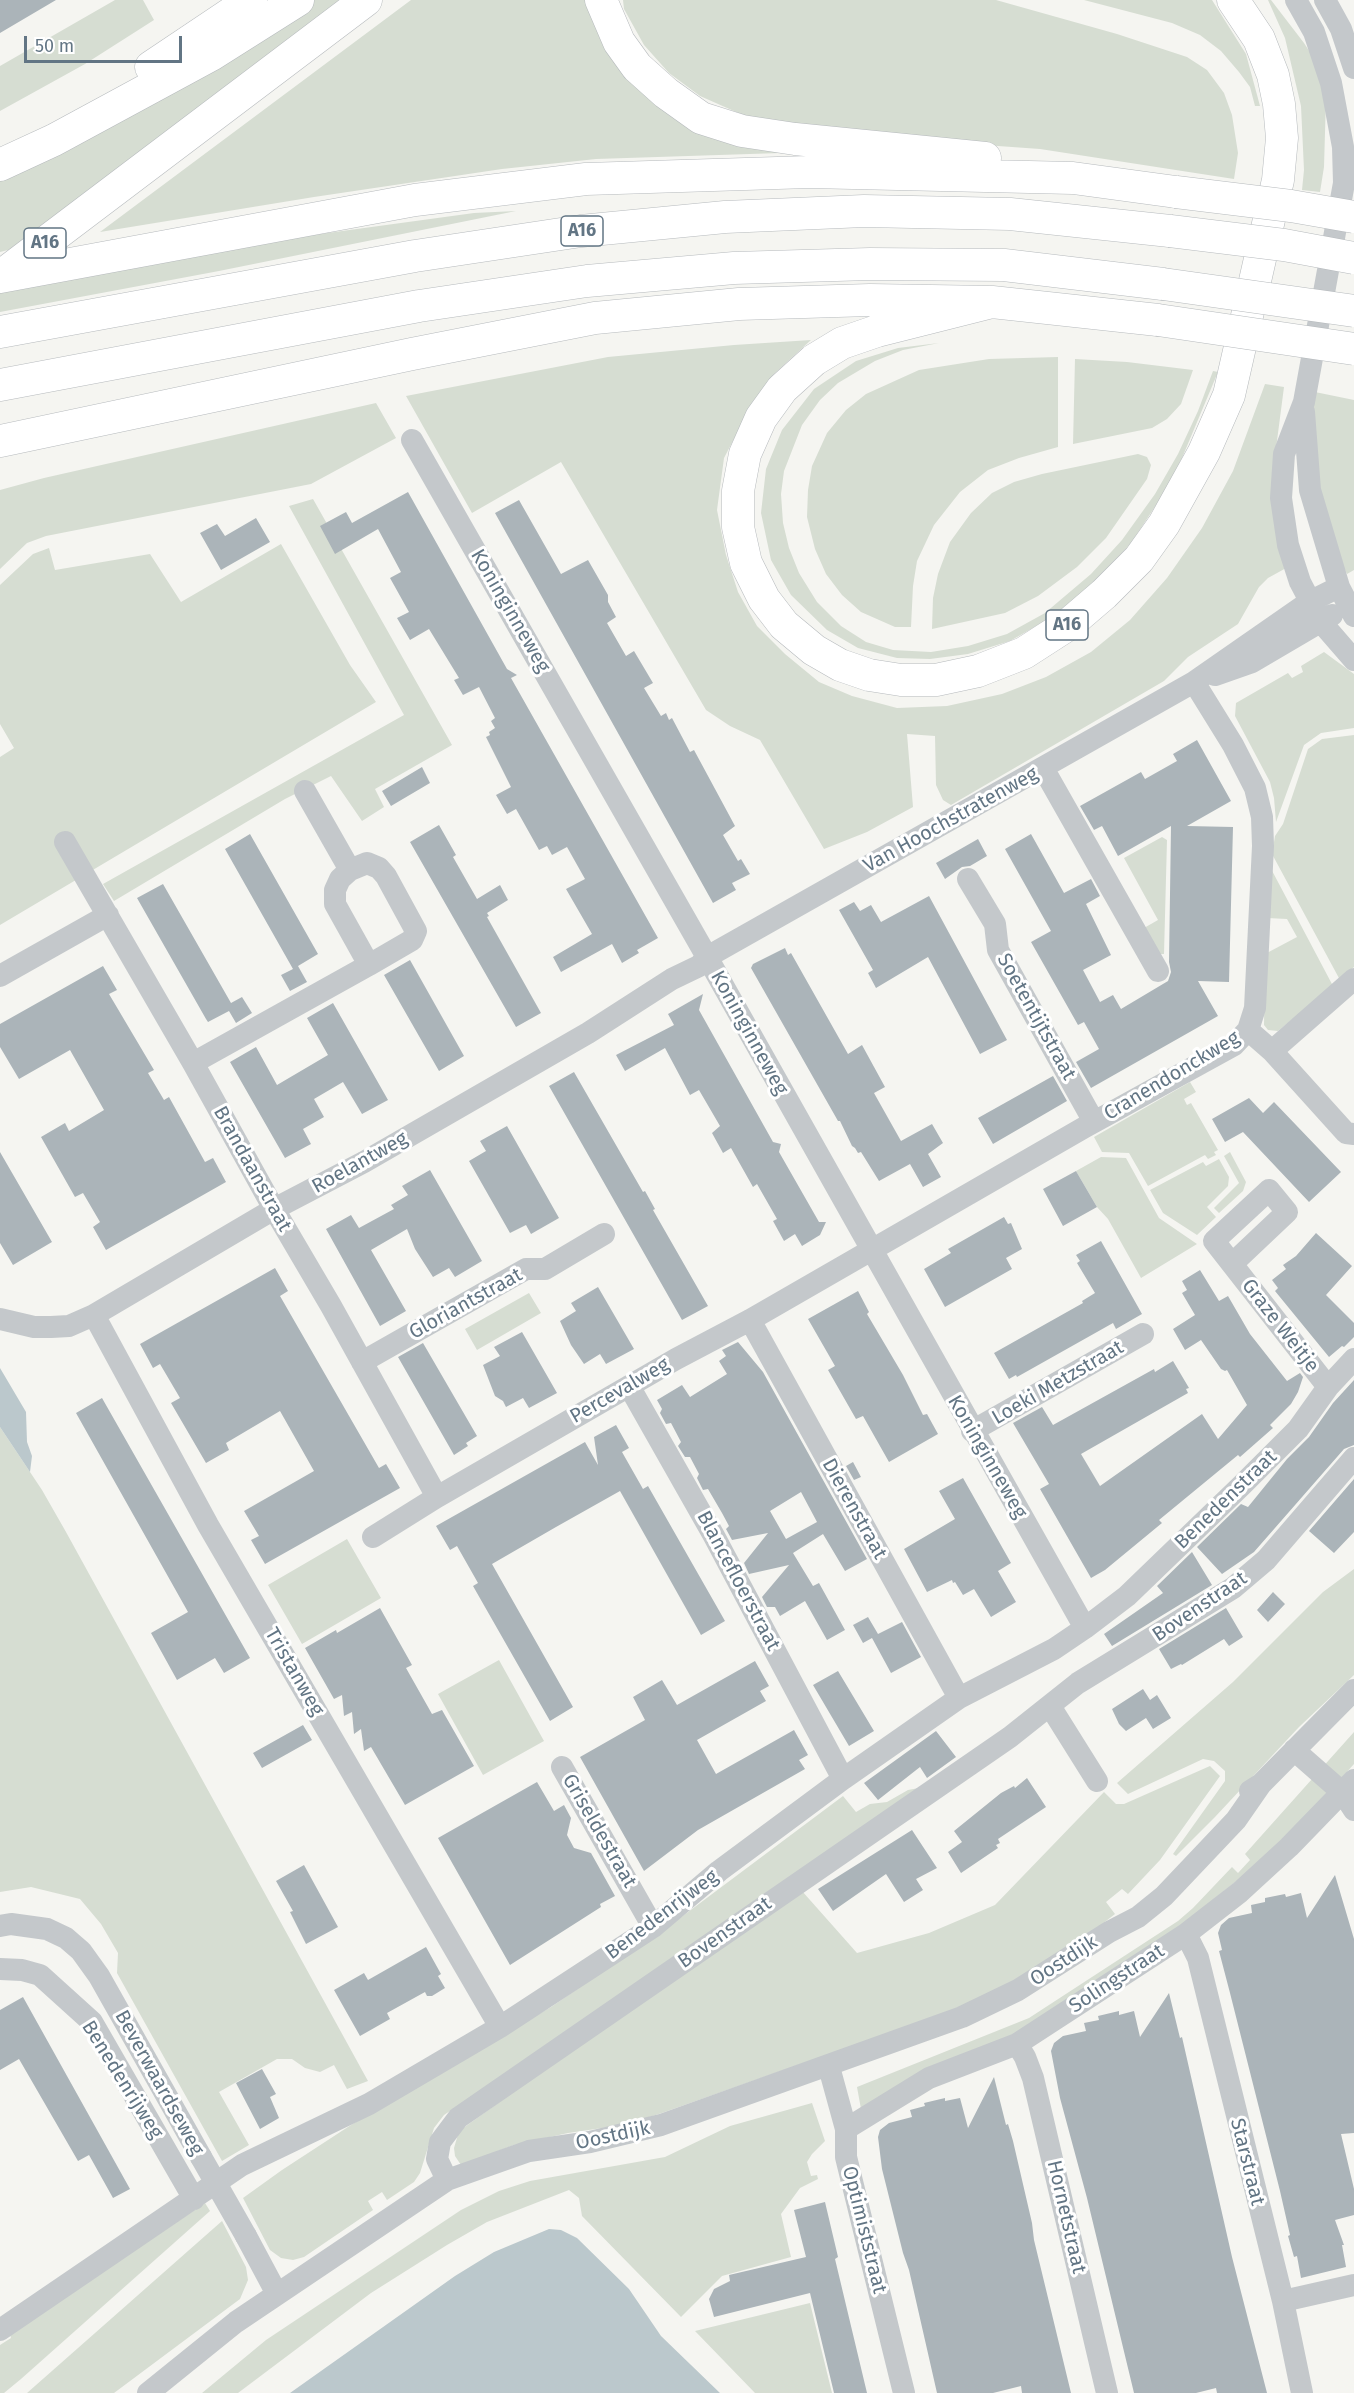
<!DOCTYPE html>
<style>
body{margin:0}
#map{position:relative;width:1354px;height:2393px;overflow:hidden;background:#f5f5f1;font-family:"Fira Sans",sans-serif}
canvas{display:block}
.scale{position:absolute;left:24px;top:36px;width:158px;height:27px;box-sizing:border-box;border:3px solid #627584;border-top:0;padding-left:8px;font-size:18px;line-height:21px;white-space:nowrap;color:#627584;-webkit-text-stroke:4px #fff;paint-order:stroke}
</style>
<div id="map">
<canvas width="1354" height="2393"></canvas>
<div class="scale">50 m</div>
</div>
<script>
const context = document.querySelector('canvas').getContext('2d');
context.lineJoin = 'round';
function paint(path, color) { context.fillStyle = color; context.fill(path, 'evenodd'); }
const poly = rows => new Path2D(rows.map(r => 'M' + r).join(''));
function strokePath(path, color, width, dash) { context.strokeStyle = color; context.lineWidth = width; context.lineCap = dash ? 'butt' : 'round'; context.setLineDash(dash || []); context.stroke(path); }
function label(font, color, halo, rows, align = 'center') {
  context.font = font + ' "Fira Sans",sans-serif'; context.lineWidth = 6; context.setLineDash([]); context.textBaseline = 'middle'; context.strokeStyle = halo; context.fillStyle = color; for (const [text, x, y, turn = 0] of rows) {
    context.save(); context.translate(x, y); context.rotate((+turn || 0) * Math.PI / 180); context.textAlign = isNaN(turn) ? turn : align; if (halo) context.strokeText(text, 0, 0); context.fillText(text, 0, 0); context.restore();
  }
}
const green = poly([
 [115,0,143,0,154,20,85,64,0,111,0,66],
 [307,0,344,0,16,248,0,252,0,177],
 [411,0,586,0,636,87,842,151,596,159,502,169,314,197,100,232],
 [623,0,996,0,1117,34,1187,57,1207,70,1224,93,1232,115,1238,153,1234,179,1040,149,942,142,761,123,700,96,669,73,644,45,624,9],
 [1084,0,1212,0,1246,54,1260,106,1255,106,1250,87,1239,72,1221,51,1200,35,1172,23],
 [1268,0,1271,0,1304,43,1317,63,1326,98,1324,167,1320,192,1302,190,1304,170,1301,106,1285,38],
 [516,211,219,271,0,312,0,292,269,241,474,213],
 [811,340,774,374,750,408,724,458,717,510,726,555,738,592,757,626,785,654,819,682,852,696,897,708,947,706,1002,694,1046,677,1091,652,1130,620,1167,578,1202,528,1233,471,1265,384,1284,387,1275,456,1288,567,1268,578,1259,587,1238,624,1188,657,1164,681,951,805,943,800,936,785,935,736,907,734,913,807,867,832,824,849,760,740,730,726,706,710,561,462,472,513,406,396,608,357,734,345],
 [939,343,903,350,875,361,838,383,820,400,802,425,784,471,781,494,783,523,789,548,799,573,817,602,841,626,866,642,893,650,931,652,968,646,1007,634,1045,613,1091,574,1122,540,1155,494,1178,454,1198,411,1213,371,1218,372,1182,458,1162,496,1131,543,1099,579,1052,617,1010,641,968,654,930,659,897,658,858,648,827,630,791,595,771,560,761,513,766,469,782,430,814,389,856,361,898,348],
 [1058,357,1058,447,1019,458,988,470,960,492,934,525,917,561,913,586,911,627,895,627,861,612,842,595,826,574,815,549,807,517,808,490,812,466,827,433,846,410,866,394,919,370,989,359],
 [1075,359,1127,362,1193,370,1181,404,1167,419,1152,428,1073,444],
 [1315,392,1354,400,1354,570,1347,574,1339,558,1321,501,1312,412],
 [376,403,396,438,311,484,46,536,27,543,0,569,0,490,44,478],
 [1138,454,1147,457,1151,465,1147,479,1106,538,1077,567,1038,596,1005,613,932,629,933,598,938,574,950,542,971,513,992,493,1014,482,1042,474],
 [313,499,452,745,375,789,384,807,362,821,331,776,285,799,114,901,103,884,404,715,289,506],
 [281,544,350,665,376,702,0,925,0,757,14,748,0,724,0,585,33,554,49,548,55,570,150,554,181,602],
 [1324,652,1354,674,1354,728,1321,733,1304,745,1276,822,1274,798,1270,782,1235,716,1236,703,1288,673,1292,678,1303,672,1301,666],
 [1354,735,1354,967,1340,980,1272,854,1275,836,1283,824,1308,749,1322,739],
 [1162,837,1167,840,1164,954,1158,954,1144,928,1158,920,1124,858],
 [1269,865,1333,986,1278,1031,1268,1030,1264,1025,1265,954,1297,937,1287,919,1267,918],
 [1190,1082,1196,1092,1184,1099,1187,1105,1191,1103,1218,1150,1214,1152,1216,1155,1208,1159,1205,1155,1148,1186,1129,1153,1102,1152,1094,1137],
 [1230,1152,1246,1182,1243,1191,1219,1213,1214,1208,1239,1183,1224,1156],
 [1101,1157,1126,1158,1159,1218,1197,1244,1141,1278,1108,1219,1097,1207,1076,1171],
 [1219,1159,1229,1177,1228,1186,1207,1207,1216,1217,1197,1235,1163,1213,1150,1190,1203,1162,1206,1166],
 [529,1293,541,1313,477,1350,465,1329],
 [0,1427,42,1490,66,1532,368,2081,347,2089,334,2065,320,2072,305,2068,292,2059,277,2059,219,2092,249,2145,222,2161,117,1973,118,1953,101,1924,80,1899,31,1887,0,1892],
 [347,1539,381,1598,302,1644,268,1585],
 [1354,1569,1354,1675,1299,1727,1215,1817,1176,1856,1173,1854,1225,1781,1225,1771,1214,1761,1203,1759,1128,1794,1117,1783,1233,1682,1323,1592],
 [499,1660,544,1741,483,1775,438,1694],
 [1354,1732,1354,1764,1301,1823,1259,1863,1179,1927,1027,2028,861,2109,857,2087,1029,2018,1178,1921,1193,1908,1232,1867,1238,1873,1250,1860,1245,1854],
 [1210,1766,1220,1776,1160,1860,1128,1894,1122,1889,1106,1902,1115,1914,1055,1961,951,2011,659,2114,623,2125,568,2133,514,2145,461,2165,455,2156,454,2148,459,2131,716,1947,802,1891,857,1953,929,1933,995,1905,1104,1792,1116,1804,1124,1804],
 [930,1786,444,2115,434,2128,420,2173,414,2182,387,2200,382,2192,368,2201,373,2210,304,2257,293,2260,281,2258,270,2250,243,2198,282,2170,351,2125,551,2007,660,1933,843,1796,856,1812,870,1804,887,1802,908,1790],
 [812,2103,825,2141,812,2154,807,2162,811,2176,817,2175,818,2179,800,2188,781,2214,791,2257,722,2276,681,2317,582,2216,579,2198,569,2190,487,2222,447,2245,371,2293,238,2393,202,2393,266,2340,461,2210,499,2191,530,2181,665,2157,730,2126],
 [205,2203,210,2211,21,2379,4,2393,0,2393,0,2345,11,2338,10,2334],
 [222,2221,246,2267,248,2280,240,2299,114,2393,27,2393],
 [810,2303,832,2393,755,2393,695,2331]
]);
const water = poly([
 [0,1368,26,1412,27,1442,32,1456,30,1472,0,1427],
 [549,2229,561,2230,577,2238,629,2289,661,2336,720,2393,290,2393,455,2276,494,2252]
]);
const building = poly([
 [0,0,56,0,0,33],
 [408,492,507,669,517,675,511,678,658,938,637,950,639,953,622,963,612,944,561,972,553,957,592,934,566,889,585,879,567,847,552,855,547,846,539,850,516,809,507,814,496,795,511,787,486,737,490,735,489,732,495,728,491,721,495,718,479,687,463,695,454,680,459,678,429,629,410,640,397,618,409,612,390,578,401,572,378,529,335,554,320,526,346,512,352,523],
 [519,500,561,574,588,560,608,595,608,602,616,617,607,623,626,656,634,651,653,683,644,688,661,716,666,713,669,720,672,718,690,752,694,750,735,826,723,835,738,861,741,859,750,874,732,883,736,890,713,903,495,513],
 [256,518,270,542,221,570,200,533,217,524,225,536],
 [1197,740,1231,801,1187,826,1233,827,1229,982,1198,981,1218,1016,1091,1088,1076,1062,1099,1049,1084,1022,1078,1025,1031,942,1051,931,1005,849,1031,834,1064,893,1091,879,1100,896,1086,904,1111,955,1083,970,1100,1002,1113,995,1121,1009,1168,981,1171,972,1169,962,1171,826,1118,856,1102,826,1094,830,1080,806,1141,772,1145,779,1177,761,1173,754],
 [422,767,430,783,391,806,382,791],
 [439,825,456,855,453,857,477,899,500,885,508,900,487,913,489,916,487,917,541,1013,516,1027,410,842],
 [250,834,318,954,298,966,307,982,290,991,281,975,293,969,225,849],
 [978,839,987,856,970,866,962,867,945,879,936,863],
 [163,884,231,1003,242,997,252,1013,236,1023,229,1011,208,1022,206,1019,137,898],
 [929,896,1007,1040,980,1054,928,957,876,988,868,973,873,970,839,910,854,902,860,911,871,905,881,922],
 [785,948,788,955,791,953,848,1054,862,1045,885,1087,874,1093,901,1141,932,1124,943,1143,928,1154,941,1177,923,1187,910,1164,879,1181,861,1152,858,1153,855,1148,852,1146,840,1121,838,1121,751,968,753,964],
 [410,960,464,1056,439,1071,384,975],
 [103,966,117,990,109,994,154,1070,148,1073,164,1100,169,1097,205,1162,213,1158,226,1182,106,1250,93,1227,100,1222,83,1193,75,1197,41,1137,65,1123,69,1131,104,1110,70,1050,19,1079,0,1047,0,1024],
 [703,994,699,1010,773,1142,781,1144,779,1152,819,1222,826,1222,820,1235,802,1246,795,1234,784,1241,773,1221,777,1219,757,1184,753,1187,731,1148,723,1153,712,1133,720,1126,699,1090,690,1095,665,1048,625,1071,616,1055,674,1025,668,1014],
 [333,1003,388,1100,362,1114,343,1082,314,1099,324,1117,303,1129,311,1144,285,1158,230,1062,256,1047,277,1085,328,1055,307,1018],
 [574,1072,643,1192,645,1191,655,1209,653,1210,708,1306,682,1320,549,1086],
 [1053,1076,1067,1101,993,1144,978,1118],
 [1249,1098,1263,1113,1274,1102,1341,1172,1309,1202,1243,1132,1225,1142,1212,1119],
 [507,1126,559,1218,531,1234,526,1225,510,1233,469,1161,486,1151,480,1141],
 [0,1152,52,1242,13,1265,0,1243],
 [430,1170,482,1261,455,1277,449,1268,433,1277,415,1249,407,1229,371,1250,406,1311,380,1326,326,1229,351,1215,359,1228,394,1209,391,1205,408,1195,402,1186],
 [1076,1171,1097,1207,1063,1226,1043,1189],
 [1004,1217,1008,1224,1011,1223,1022,1249,1006,1258,1012,1269,945,1307,924,1269,951,1253,948,1249],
 [1316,1233,1352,1266,1326,1295,1354,1323,1354,1337,1344,1347,1342,1346,1329,1357,1275,1291,1278,1288,1272,1280,1286,1269,1283,1265,1296,1256],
 [1101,1241,1142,1314,1116,1329,1113,1323,1017,1377,1016,1375,1009,1379,994,1353,1083,1303,1082,1301,1095,1293,1077,1263,1080,1261,1076,1255],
 [275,1268,288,1291,280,1296,379,1468,386,1464,400,1488,265,1564,251,1540,259,1536,244,1511,314,1471,280,1411,226,1443,229,1450,206,1463,171,1403,180,1398,160,1364,153,1368,140,1344],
 [1200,1270,1219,1301,1228,1296,1250,1334,1287,1381,1300,1373,1303,1377,1298,1392,1291,1404,1270,1425,1273,1428,1240,1457,1238,1455,1159,1520,1162,1523,1105,1570,1091,1578,1040,1489,1049,1484,1013,1423,1042,1407,1053,1425,1154,1369,1155,1372,1173,1361,1189,1388,1186,1389,1188,1393,1081,1454,1100,1486,1202,1414,1218,1439,1247,1405,1227,1370,1225,1371,1221,1369,1201,1340,1185,1350,1173,1329,1195,1315,1182,1293,1187,1290,1182,1281],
 [598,1287,634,1349,606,1364,600,1354,584,1364,571,1345,560,1321,576,1311,571,1303],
 [858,1291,869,1312,867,1314,903,1375,923,1415,927,1414,938,1434,889,1462,863,1416,856,1419,828,1370,835,1366,808,1319],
 [522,1332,557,1393,529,1408,523,1398,506,1407,503,1401,495,1396,483,1365,500,1356,494,1347],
 [738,1342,763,1372,867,1559,845,1571,823,1534,793,1553,813,1586,819,1583,845,1630,827,1640,805,1601,780,1616,775,1607,767,1607,762,1597,789,1565,749,1574,744,1563,768,1533,732,1540,726,1529,729,1526,722,1513,708,1489,703,1490,697,1478,699,1474,690,1457,685,1457,678,1446,681,1442,671,1423,666,1424,660,1413,662,1409,657,1400,682,1385,690,1397,727,1374,719,1361,726,1356,722,1350],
 [801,1492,817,1522,786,1539,770,1511],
 [423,1343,477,1436,466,1443,468,1446,454,1455,398,1357],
 [1354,1380,1354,1445,1344,1449,1254,1552,1222,1574,1197,1547,1241,1504,1248,1507,1287,1459,1309,1437,1333,1403],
 [102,1398,250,1658,224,1673,215,1658,177,1680,151,1633,188,1612,76,1413],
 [616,1425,629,1448,622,1452,643,1489,648,1486,725,1621,701,1635,620,1491,556,1527,492,1564,573,1707,550,1721,473,1586,478,1583,457,1546,450,1550,436,1526,585,1442,598,1465,594,1437],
 [853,1462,861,1477,854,1480,846,1466],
 [963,1478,1011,1563,998,1571,1016,1602,991,1617,974,1589,963,1595,955,1582,953,1583,952,1580,927,1592,904,1549,955,1519,939,1491],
 [1354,1479,1354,1532,1334,1553,1309,1531],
 [1192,1552,1212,1585,1112,1646,1104,1634,1163,1593,1157,1586],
 [1273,1592,1285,1604,1268,1622,1257,1610],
 [380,1608,412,1665,406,1668,432,1714,442,1710,474,1766,405,1805,371,1747,364,1751,361,1729,354,1734,352,1712,344,1716,342,1695,334,1699,305,1648,336,1630,337,1633],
 [1226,1608,1243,1637,1229,1646,1224,1639,1182,1665,1181,1664,1171,1669,1159,1649],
 [868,1617,878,1634,902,1622,921,1657,891,1673,872,1638,863,1643,853,1625],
 [755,1661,769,1686,760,1691,766,1701,697,1740,716,1774,794,1730,808,1755,799,1760,805,1769,698,1830,644,1871,580,1757,645,1720,633,1697,662,1680,677,1705],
 [838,1671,874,1731,849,1746,813,1685],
 [1143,1689,1150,1700,1157,1695,1171,1718,1153,1729,1146,1718,1126,1731,1119,1724,1112,1709],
 [303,1725,312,1740,262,1768,253,1753],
 [936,1731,956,1757,927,1778,920,1767,878,1800,864,1783],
 [1027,1778,1046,1807,998,1839,1000,1843,996,1845,998,1848,961,1873,948,1852,962,1842,954,1831,1001,1793,1014,1786,1015,1788],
 [537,1782,554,1811,564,1805,571,1818,567,1835,574,1848,591,1853,615,1896,600,1904,601,1907,510,1965,438,1838],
 [912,1830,937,1868,916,1879,923,1890,904,1902,886,1874,833,1911,818,1889],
 [304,1865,338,1927,306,1944,290,1912,293,1911,276,1881],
 [1335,1875,1354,1939,1354,2133,1341,2134,1354,2189,1354,2215,1335,2220,1344,2245,1342,2245,1346,2267,1301,2278,1297,2256,1294,2257,1288,2236,1290,2235,1280,2191,1230,1993,1219,1951,1222,1950,1218,1933,1221,1925,1229,1918,1252,1913,1251,1905,1265,1902,1265,1898,1285,1894,1286,1897,1301,1893,1307,1918],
 [426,1947,441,1974,438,1976,445,1988,432,1996,427,1996,425,1992,387,2013,390,2019,360,2036,334,1990,364,1973,368,1980],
 [1169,1993,1180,2038,1182,2037,1232,2257,1267,2393,1217,2393,1216,2388,1196,2393,1134,2393,1087,2198,1060,2098,1051,2051,1054,2043,1063,2036,1086,2031,1084,2023,1099,2020,1098,2016,1119,2011,1119,2015,1134,2011,1140,2037],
 [23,1997,130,2189,113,2198,89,2155,78,2161,19,2059,0,2070,0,2010],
 [262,2069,276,2094,270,2097,279,2118,260,2129,236,2083],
 [994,2077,1006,2125,1008,2124,1013,2141,1032,2223,1034,2240,1071,2393,1022,2393,1021,2386,993,2393,937,2393,909,2270,903,2253,882,2169,878,2137,880,2130,889,2123,912,2117,910,2110,925,2106,924,2103,945,2098,945,2101,960,2098,968,2128],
 [825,2202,838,2257,835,2259,867,2393,834,2393,810,2293,714,2317,709,2299,714,2289,730,2281,729,2275,806,2257,794,2210]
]);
const minor = poly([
 [1296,0,1314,32,1331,83,1343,147,1344,183,1304,402,1284,454,1281,498,1288,545,1300,582,1321,622,1354,660],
 [1325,0,1341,29,1354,68],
 [1304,412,1310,490,1339,587,1354,616],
 [412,440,707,957,1085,1628],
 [1215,675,1252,662,1332,615],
 [1043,768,1158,971],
 [305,791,350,870],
 [65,842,193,1063,274,1209,331,1306,437,1497],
 [968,879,995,924,998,950,1094,1122],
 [0,976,108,915],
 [1248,1030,1272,1051,1346,1133,1354,1134],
 [1272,1051,1354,979],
 [193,1063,369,965,335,904,335,890,340,879,350,870,367,863,379,868,386,876,416,931,412,940,369,965],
 [1232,1264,1287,1212,1269,1190,1214,1241,1328,1387],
 [94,1315,208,1525,500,2027],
 [0,1319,34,1327,51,1327,69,1326,94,1315,274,1209,364,1162,588,1033,672,979,699,966,707,957,1194,682,1309,602,1339,587],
 [750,1320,959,1698],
 [362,1362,526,1269,545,1269,604,1234],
 [629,1386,714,1536,843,1779],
 [972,1431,1143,1334],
 [373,1537,437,1497,676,1359,750,1320,1085,1127,1234,1045,1248,1030,1255,1008,1263,846,1262,817,1255,788,1233,745,1194,682],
 [1050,1706,1097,1781],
 [1294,1750,1343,1793,1354,1810],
 [562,1767,653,1927],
 [1250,1791,1261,1784,1354,1690],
 [0,1926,11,1924,47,1929,66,1938,81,1951,99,1976,201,2157],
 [1186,1934,1198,1958,1283,2301,1302,2393],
 [0,1969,22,1970,40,1975,92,2022,194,2199],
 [1017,2044,1025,2057,1033,2078,1107,2393],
 [829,2067,846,2129,846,2157,904,2393],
 [846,2129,929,2078,1017,2044,1186,1934,1240,1892,1289,1847,1354,1780],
 [447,2180,437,2159,440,2142,458,2118,1010,1737,1078,1683,1233,1588,1266,1560,1354,1458],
 [246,2236,277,2294],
 [1283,2301,1354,2285],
 [0,2330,242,2165,369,2104,500,2027,653,1927,719,1871,843,1779,959,1698,1054,1649,1085,1628,1127,1596,1242,1485,1298,1429,1328,1387,1354,1359],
 [148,2393,236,2322,447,2180,529,2151,590,2142,661,2125,962,2017,1018,1990,1109,1932,1138,1917,1164,1896,1236,1820,1261,1784]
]);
const highway = poly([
 [601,0,619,42,637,67,666,93,701,118,742,131,795,139,985,158],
 [151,67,251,0],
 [0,165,54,140,211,55,298,0],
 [5,273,366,0],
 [0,277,415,200,586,179,809,172,1073,178,1176,192],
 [992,302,877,331,842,343,814,360,782,389,761,418,745,454,738,491,738,527,746,563,764,599,784,625,814,650,840,665,869,675,901,680,936,680,978,671,1024,653,1069,624,1104,594,1139,559,1164,524,1204,452,1229,395,1278,180,1282,138,1279,104,1273,75,1259,39,1233,0],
 [0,332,415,256,581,231,725,217,864,211,1010,214,1170,231],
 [0,385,419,306,587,281,734,268,870,264,1004,265,1163,284],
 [0,441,412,354,595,318,739,304,870,300,992,302,1158,320]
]);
const minorBridge = poly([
 [201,2157,246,2236]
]);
const highwayBridge = poly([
 [1176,192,1291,206,1354,217],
 [1170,231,1284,245,1354,258],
 [1163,284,1354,311],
 [1158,320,1354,349]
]);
const shields = [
 [582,231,42],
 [45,243,42],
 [1067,625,42]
];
const shieldNames = [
 ["A16",582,231],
 ["A16",45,243],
 ["A16",1067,625]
];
const streetNames = [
 ["Koninginneweg",510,611,60],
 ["Van Hoochstratenweg",951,820,-29],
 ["Soetentijtstraat",1036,1017,61],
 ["Koninginneweg",749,1033,61],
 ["Cranendonckweg",1172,1076,-31],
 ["Roelantweg",360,1163,-29],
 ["Brandaanstraat",252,1169,61],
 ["Gloriantstraat",466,1304,-29],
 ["Graze Weitje",1280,1326,52],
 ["Loeki Metzstraat",1058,1383,-30],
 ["Percevalweg",620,1391,-30],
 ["Koninginneweg",987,1457,60],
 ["Benedenstraat",1226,1500,-44],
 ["Dierenstraat",854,1509,61],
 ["Blancefloerstraat",738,1581,62],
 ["Bovenstraat",1200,1607,-34],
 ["Tristanweg",294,1672,60],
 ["Griseldestraat",599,1831,60],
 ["Benedenrijweg",662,1915,-37],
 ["Bovenstraat",725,1933,-35],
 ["Oostdijk",1064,1961,-33],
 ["Solingstraat",1117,1979,-33],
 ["Benedenrijweg",122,2080,58],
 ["Beverwaardseweg",159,2083,61],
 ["Oostdijk",613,2136,-12],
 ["Starstraat",1247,2162,76],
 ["Hornetstraat",1066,2217,77],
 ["Optimiststraat",864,2230,76]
];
paint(green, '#d6ddd2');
paint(water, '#bbc8cc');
paint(building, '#abb4b9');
strokePath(highway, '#b6babd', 33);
strokePath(minor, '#c4c8cb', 22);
strokePath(highway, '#fff', 32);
strokePath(highwayBridge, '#b6babd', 33, []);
strokePath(minorBridge, '#c4c8cb', 22);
strokePath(highwayBridge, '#fff', 32);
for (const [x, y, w] of shields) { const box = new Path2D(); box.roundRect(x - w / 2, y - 15, w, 30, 4.5); context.fillStyle = '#fff'; context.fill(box); strokePath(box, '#627584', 1.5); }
label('bold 18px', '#627584', null, shieldNames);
label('20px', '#627584', '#fff', streetNames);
</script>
